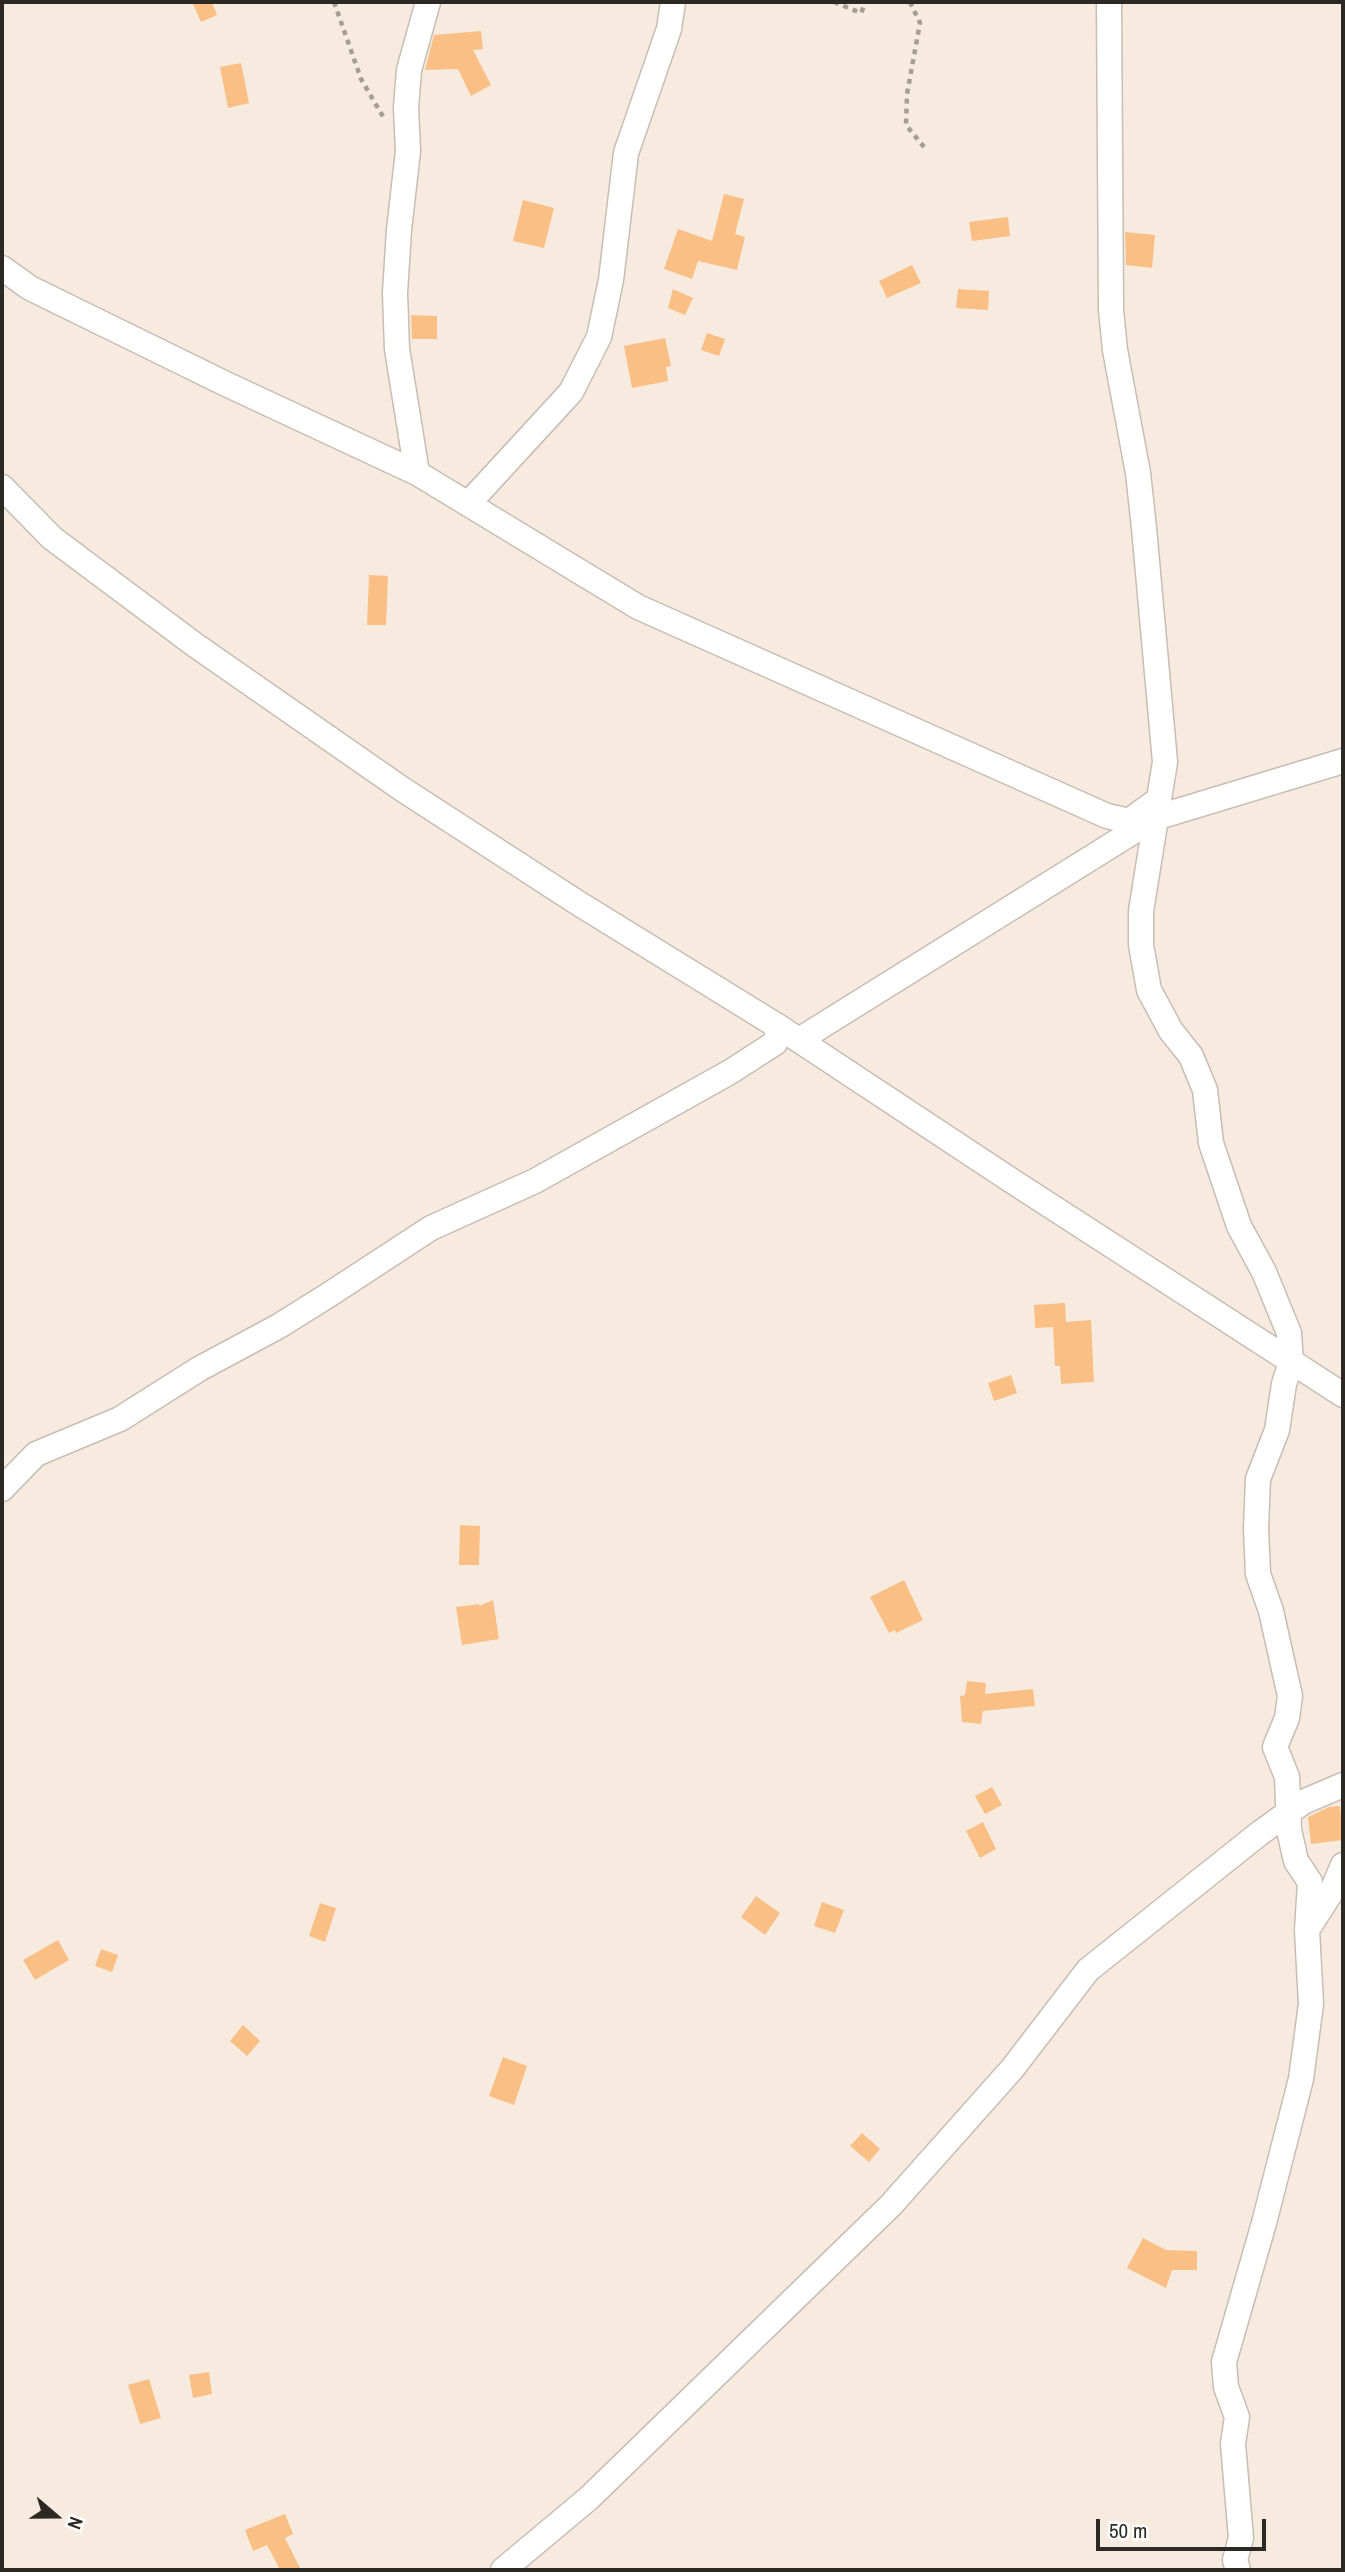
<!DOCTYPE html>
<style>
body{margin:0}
#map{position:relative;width:1345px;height:2572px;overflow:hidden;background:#f7ebe0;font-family:"Archivo Narrow",sans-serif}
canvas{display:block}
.frame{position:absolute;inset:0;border:4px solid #2c2824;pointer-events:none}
.north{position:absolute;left:21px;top:2481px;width:70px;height:70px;-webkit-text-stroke:5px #fff;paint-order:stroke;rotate:110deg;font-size:19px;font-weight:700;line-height:28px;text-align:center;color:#2c2824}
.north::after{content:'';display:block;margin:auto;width:24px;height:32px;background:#2c2824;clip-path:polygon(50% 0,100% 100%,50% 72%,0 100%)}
.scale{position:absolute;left:1096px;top:2519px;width:170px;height:32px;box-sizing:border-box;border:4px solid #2c2824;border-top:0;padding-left:9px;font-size:21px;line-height:24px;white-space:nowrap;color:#2c2824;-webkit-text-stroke:5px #fff;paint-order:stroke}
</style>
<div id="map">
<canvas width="1345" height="2572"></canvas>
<div class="frame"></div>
<div class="north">N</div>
<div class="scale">50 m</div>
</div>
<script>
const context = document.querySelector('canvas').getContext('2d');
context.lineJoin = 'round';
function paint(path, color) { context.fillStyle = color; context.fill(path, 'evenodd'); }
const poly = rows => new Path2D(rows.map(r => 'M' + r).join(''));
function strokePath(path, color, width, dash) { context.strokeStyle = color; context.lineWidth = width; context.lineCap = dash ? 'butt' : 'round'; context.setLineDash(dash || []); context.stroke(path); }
const building = poly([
 [192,2,212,2,217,15,201,22],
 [481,31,483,49,473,50,491,85,471,96,458,69,425,70,434,35],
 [241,63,249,103,228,108,220,67],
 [724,194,744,199,735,234,745,237,737,270,698,261,692,279,664,269,678,229,712,241],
 [523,200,554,208,544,248,513,241],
 [1008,217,1010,236,972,241,969,222],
 [1125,232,1155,235,1152,268,1126,265],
 [912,265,921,283,887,298,879,281],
 [673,289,693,298,685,315,668,308],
 [958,289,989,291,988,310,956,308],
 [411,315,437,316,437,339,412,339],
 [707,333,725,339,719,356,701,350],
 [665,338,671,366,666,367,668,381,632,388,624,346],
 [369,575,388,576,386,625,367,625],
 [1065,1303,1066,1322,1091,1320,1094,1382,1061,1384,1060,1366,1055,1366,1053,1327,1035,1328,1034,1305],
 [1011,1375,1017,1393,994,1401,988,1383],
 [460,1525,480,1526,479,1565,459,1565],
 [904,1580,923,1620,896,1633,895,1630,889,1633,870,1597],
 [493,1600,499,1639,462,1645,456,1607,479,1604,479,1606],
 [967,1681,986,1683,985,1694,1033,1689,1035,1706,983,1711,981,1724,962,1722,960,1696,965,1695],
 [992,1787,1002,1805,985,1814,975,1796],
 [1340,1806,1343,1840,1311,1844,1308,1817,1329,1807],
 [983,1822,996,1849,980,1858,966,1831],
 [756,1896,780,1913,765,1935,741,1917],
 [822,1902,844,1910,835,1933,814,1926],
 [320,1903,336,1908,325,1942,309,1936],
 [58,1940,69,1960,35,1980,23,1960],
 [101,1949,118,1955,112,1972,95,1966],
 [243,2025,260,2041,247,2056,230,2041],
 [503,2057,527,2066,514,2105,489,2096],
 [862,2133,880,2149,869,2162,850,2146],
 [1143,2238,1166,2250,1197,2251,1197,2270,1172,2270,1166,2288,1127,2268],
 [209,2372,212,2394,193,2398,189,2375],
 [149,2379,161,2418,140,2424,128,2385],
 [285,2514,293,2534,285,2538,301,2570,280,2570,267,2545,253,2551,245,2530]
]);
const path = poly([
 [334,2,361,79,385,120],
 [834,2,861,13,866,2],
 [910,2,920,23,907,94,906,125,924,147]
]);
const street = poly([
 [1109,2,1111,310,1115,350,1138,473,1144,528,1165,762,1141,911,1141,945,1149,990,1171,1031,1191,1056,1205,1090,1211,1143,1239,1226,1264,1272,1289,1333,1291,1362,1284,1384,1277,1430,1258,1479,1256,1528,1258,1574,1271,1611,1290,1696,1287,1718,1275,1747,1287,1777,1289,1830,1296,1861,1310,1882,1307,1930],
 [2,268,30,288,226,384,417,473,638,607,1107,816,1129,821,1158,800],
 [417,473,397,349,395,293,399,230,408,151,406,108,409,70,428,2],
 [2,487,52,538,195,645,402,789,578,903,779,1027,1012,1181,1343,1395],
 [468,504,571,392,599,337,611,280,626,153,669,29,673,2],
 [799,1040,1155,818,1343,761],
 [2,1489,36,1454,120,1419,199,1369,279,1326,327,1296,431,1228,535,1181,730,1072,775,1043,779,1027],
 [503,2570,589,2498,891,2205,1012,2069,1088,1970,1260,1833,1303,1802,1343,1785],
 [1238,2570,1235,2560,1241,2538,1233,2444,1237,2417,1226,2387,1224,2362,1264,2223,1301,2079,1311,2004,1307,1930,1332,1891,1343,1865]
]);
paint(building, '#fabf84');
strokePath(street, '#c8bdb2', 27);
strokePath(path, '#a69d95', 4.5, [5, 5]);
strokePath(street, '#fff', 24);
</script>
